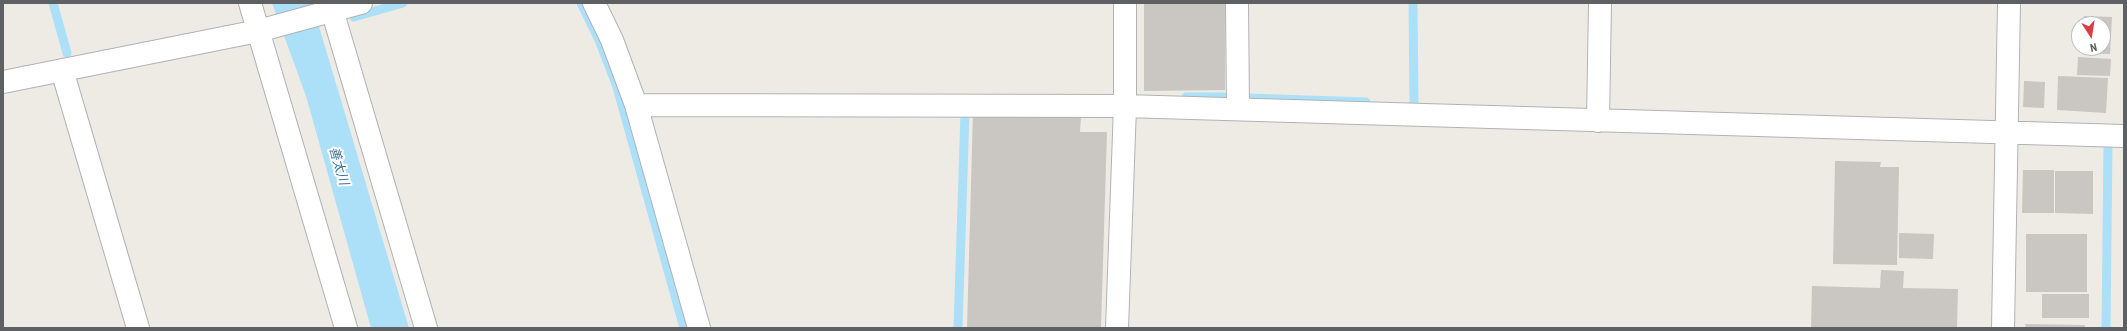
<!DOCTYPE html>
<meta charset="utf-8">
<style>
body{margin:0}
#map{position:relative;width:2127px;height:331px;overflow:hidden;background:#eeebe5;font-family:"Roboto Condensed",sans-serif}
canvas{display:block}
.frame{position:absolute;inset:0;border:4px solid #5d6164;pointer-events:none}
.north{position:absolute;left:2071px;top:16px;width:40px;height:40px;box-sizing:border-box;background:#fff;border:1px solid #bec0c1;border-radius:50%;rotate:168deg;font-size:11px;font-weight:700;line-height:16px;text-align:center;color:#5d6164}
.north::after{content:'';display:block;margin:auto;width:14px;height:18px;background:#dc3d45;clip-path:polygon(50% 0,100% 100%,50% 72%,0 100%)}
</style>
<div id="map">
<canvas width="2127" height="331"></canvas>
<div class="frame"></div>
<div class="north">N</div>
</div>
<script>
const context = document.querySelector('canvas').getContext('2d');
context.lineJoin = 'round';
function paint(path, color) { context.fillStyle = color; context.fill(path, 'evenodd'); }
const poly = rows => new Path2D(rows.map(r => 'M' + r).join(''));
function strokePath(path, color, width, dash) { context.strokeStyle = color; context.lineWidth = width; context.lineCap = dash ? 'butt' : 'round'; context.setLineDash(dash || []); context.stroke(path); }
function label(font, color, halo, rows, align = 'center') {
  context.font = font + ' "Roboto Condensed","Noto Sans JP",sans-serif'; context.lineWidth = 4; context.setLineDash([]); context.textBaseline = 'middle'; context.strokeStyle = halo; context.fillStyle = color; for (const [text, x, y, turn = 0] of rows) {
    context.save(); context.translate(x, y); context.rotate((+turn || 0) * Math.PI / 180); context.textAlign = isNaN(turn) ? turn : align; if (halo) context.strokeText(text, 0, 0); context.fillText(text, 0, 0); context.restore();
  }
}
const water = poly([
 [272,3,312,3,409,328,371,328,306,96]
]);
const stream = poly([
 [53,3,67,53],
 [581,3,599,40,617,87,684,328],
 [1413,3,1414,104],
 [354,17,403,3],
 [1186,97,1224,97],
 [1249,98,1366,102],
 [958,328,965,113],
 [2106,328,2108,144]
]);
const building = poly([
 [1144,3,1225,3,1225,90,1144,91],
 [2084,16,2112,17,2110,54,2082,53,2082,48,2103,48,2103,24,2083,24],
 [2078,57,2111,59,2110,76,2077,75],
 [2058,76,2108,78,2106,113,2057,110],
 [2024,81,2045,82,2044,108,2023,107],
 [973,113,1081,116,1080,132,1107,132,1101,328,967,328],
 [1835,161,1881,162,1880,167,1899,167,1897,265,1833,264],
 [2023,170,2054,170,2054,213,2022,213],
 [2055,171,2093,171,2093,214,2055,213],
 [1899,233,1934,234,1933,259,1899,258],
 [2026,234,2087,234,2087,292,2026,292],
 [1881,270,1904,271,1903,288,1958,289,1957,328,1811,328,1812,286,1880,288],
 [2042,294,2089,294,2089,318,2042,318],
 [2025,324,2085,325,2085,328,2026,328]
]);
const minor = poly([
 [250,3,346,328],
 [330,3,426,328],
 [594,3,612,40,636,105,1125,106,2124,136],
 [1237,3,1238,109],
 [62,70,138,328],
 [3,82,258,31,361,3],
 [636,105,699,328],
 [1598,121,1600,3],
 [1117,328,1125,106,1125,3],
 [2003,328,2009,3]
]);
const waterNames = [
 ["善太川",338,166,74]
];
paint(water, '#abe0f8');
strokePath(stream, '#abe0f8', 9);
paint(building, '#cac6c2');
strokePath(minor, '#b0b3b6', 24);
strokePath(minor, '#fff', 22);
label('italic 13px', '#437798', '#fff', waterNames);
</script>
